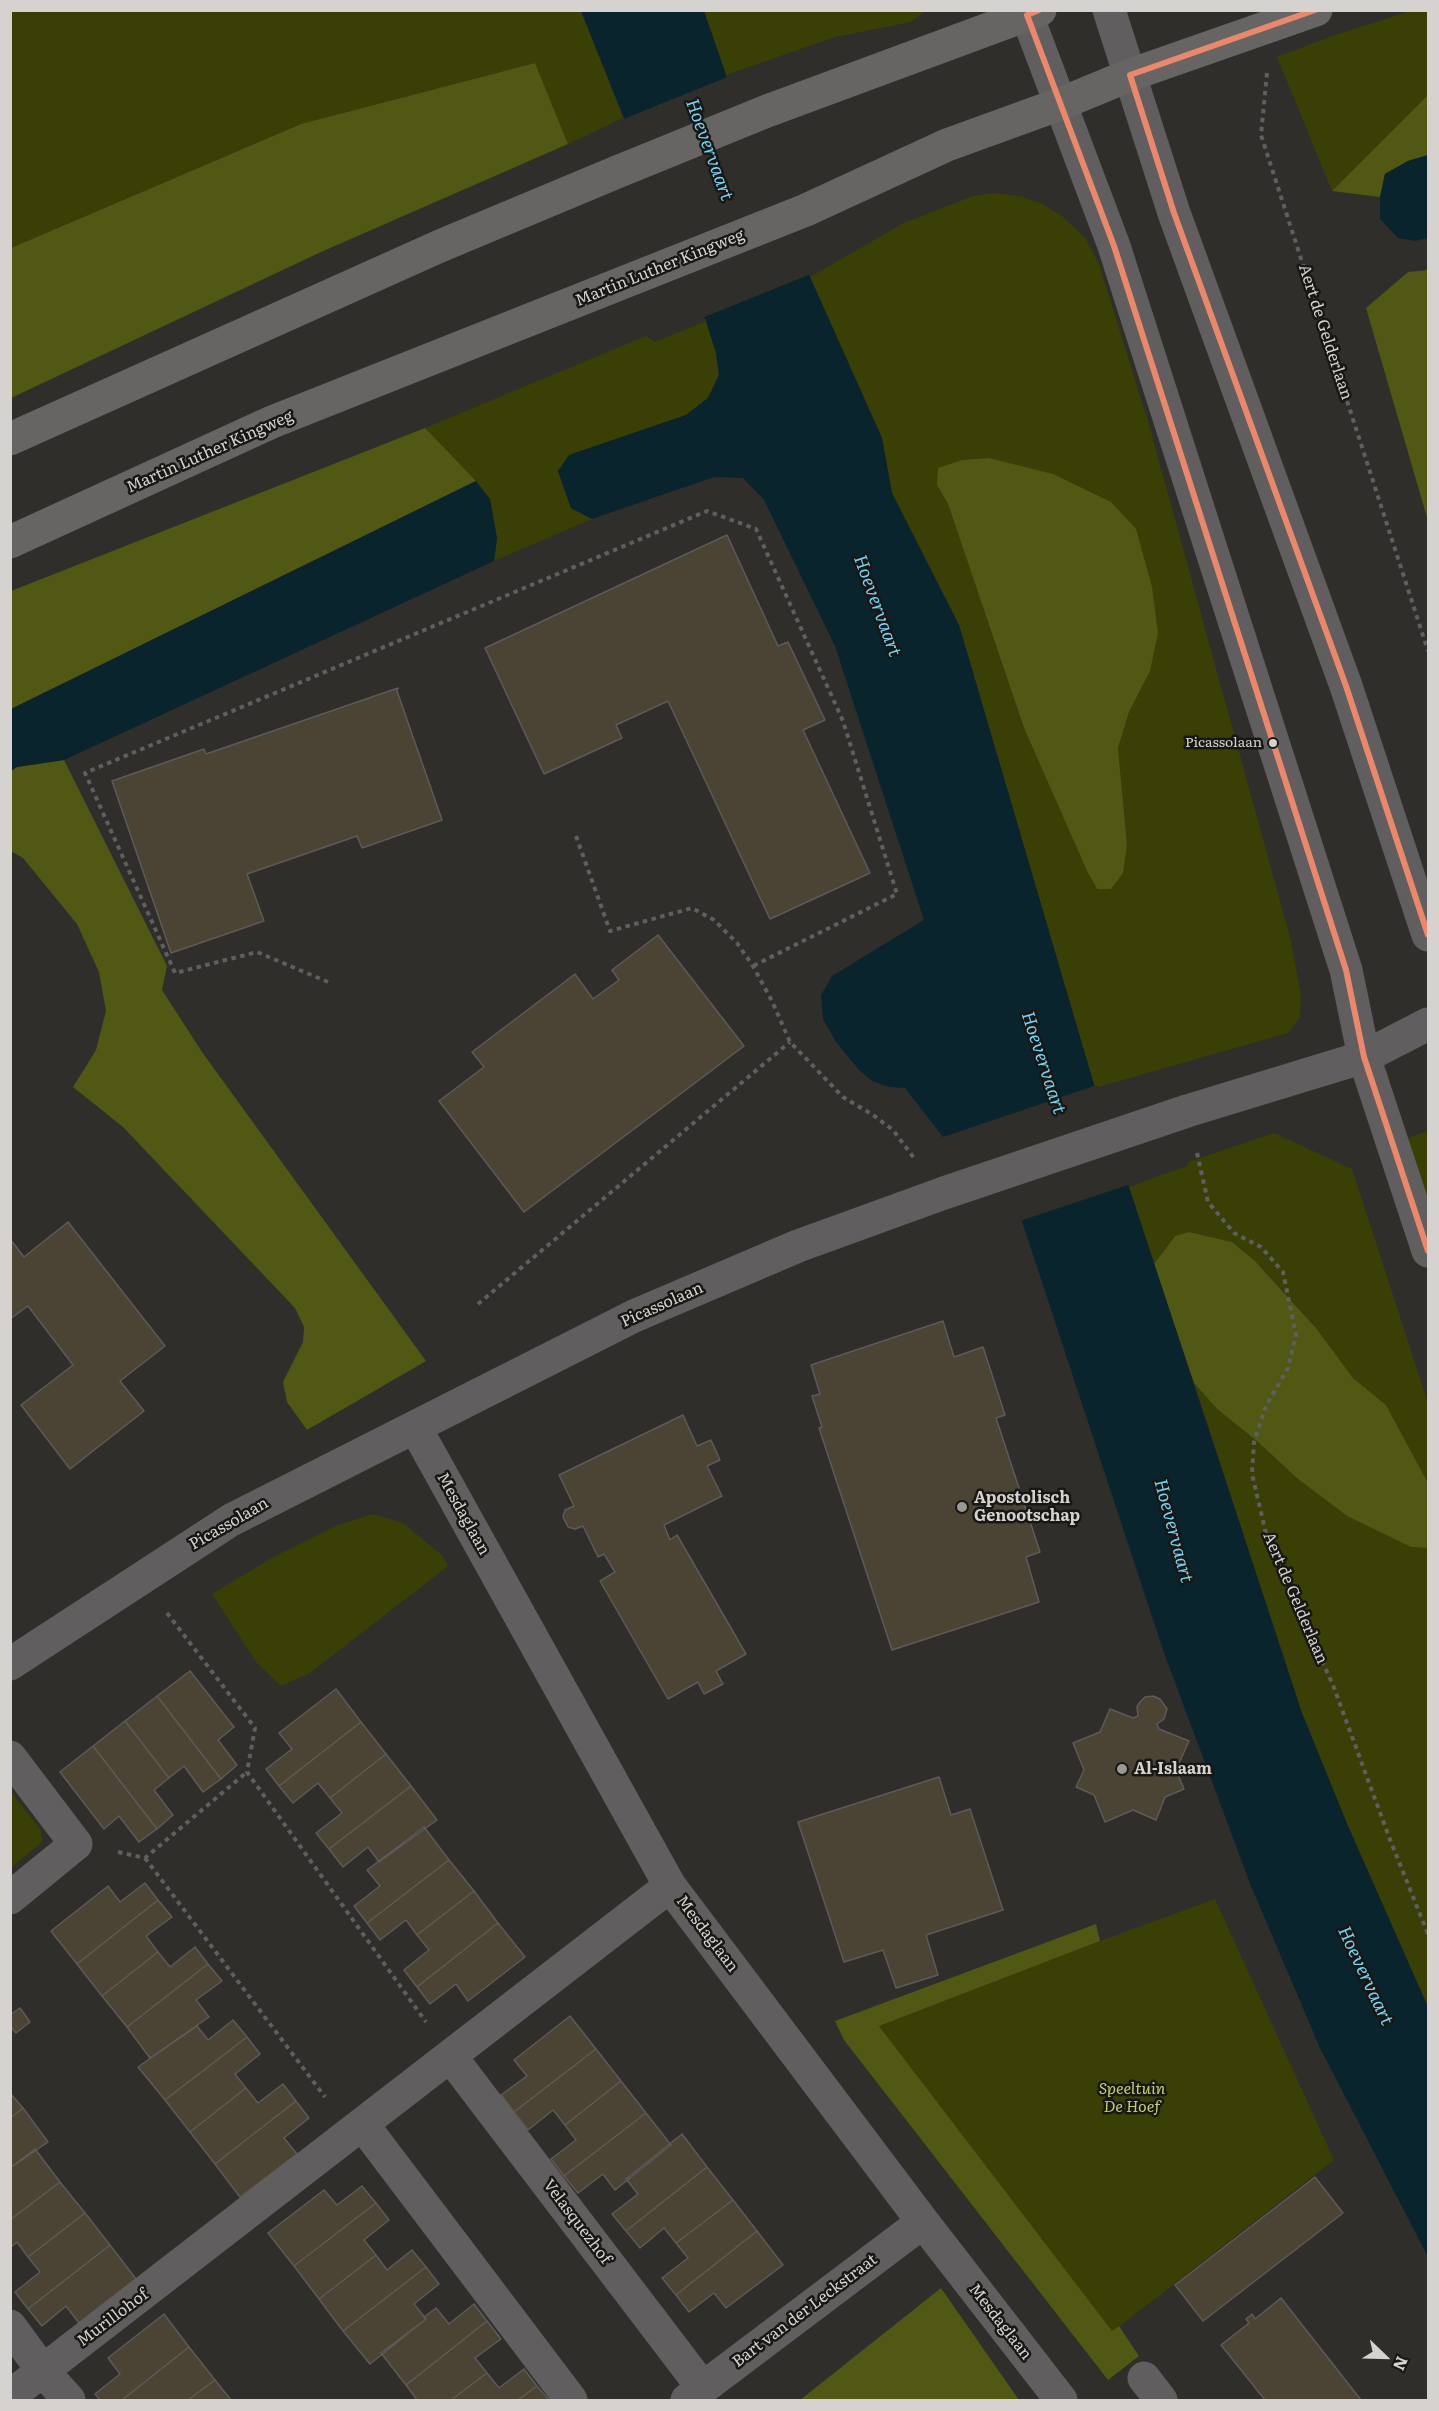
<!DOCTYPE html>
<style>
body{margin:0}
#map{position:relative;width:1439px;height:2411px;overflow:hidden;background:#302e2b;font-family:Literata,serif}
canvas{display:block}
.frame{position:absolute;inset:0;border:12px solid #d5d2cf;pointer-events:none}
.north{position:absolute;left:1355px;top:2327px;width:60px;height:60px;-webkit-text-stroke:4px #181714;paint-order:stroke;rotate:113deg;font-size:16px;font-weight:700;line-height:24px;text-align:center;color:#d5d2cf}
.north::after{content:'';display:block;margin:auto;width:21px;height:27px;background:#d5d2cf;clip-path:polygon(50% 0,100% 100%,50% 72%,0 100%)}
</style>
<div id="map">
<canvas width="1439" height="2411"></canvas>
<div class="frame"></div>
<div class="north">N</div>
</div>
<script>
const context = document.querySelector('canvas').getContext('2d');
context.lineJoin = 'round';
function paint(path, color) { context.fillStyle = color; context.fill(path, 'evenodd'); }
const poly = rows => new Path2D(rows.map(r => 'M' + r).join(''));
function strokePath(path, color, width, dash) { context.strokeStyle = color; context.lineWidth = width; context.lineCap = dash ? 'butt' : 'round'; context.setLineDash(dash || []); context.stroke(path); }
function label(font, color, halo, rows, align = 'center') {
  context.font = font + ' Literata,serif'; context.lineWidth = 5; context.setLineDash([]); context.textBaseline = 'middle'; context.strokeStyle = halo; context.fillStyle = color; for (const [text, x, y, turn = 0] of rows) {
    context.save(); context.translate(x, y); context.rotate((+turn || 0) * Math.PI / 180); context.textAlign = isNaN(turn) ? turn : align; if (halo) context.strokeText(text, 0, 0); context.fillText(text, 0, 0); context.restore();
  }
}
const green = poly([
 [11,11,581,11,623,118,568,144,535,63,301,124,11,248],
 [704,11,925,11,911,22,835,37,726,75],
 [1411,11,1428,11,1428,95,1332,191,1277,57,1335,35],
 [995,193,1024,197,1044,205,1062,216,1085,238,1099,264,1148,421,1291,941,1301,997,1300,1017,1288,1033,1095,1088,959,625,892,493,882,438,810,277,904,223,973,196],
 [937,485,1150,671,1129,712,1118,748,1127,845,1097,889,1087,871,1024,728,948,504],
 [706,321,716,353,719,375,708,398,686,415,569,455,558,471,571,508,592,519,494,561,497,538,490,499,425,428,646,336,655,342],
 [1428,1131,1428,1215,1404,1139],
 [1274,1133,1352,1169,1428,1403,1428,1483,1386,1405,1353,1378,1316,1328,1286,1294,1255,1261,1232,1242,1189,1232,1175,1236,1154,1264,1129,1187,1187,1166,1188,1162],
 [1194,1383,1217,1409,1258,1442,1298,1479,1347,1516,1411,1547,1428,1548,1428,2007,1348,1826,1302,1713],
 [373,1514,403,1523,443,1556,448,1566,310,1673,281,1686,256,1662,212,1594,275,1556,338,1525],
 [11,1792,41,1830,42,1842,11,1868],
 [1215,1899,1334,2160,1112,2332,879,2026,1100,1941]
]);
const forest = poly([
 [535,63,568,144,321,252,11,398,11,248,301,124],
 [1428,95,1428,155,1408,161,1385,174,1380,197,1332,191],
 [1428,270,1428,521,1366,308,1408,272],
 [425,428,476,481,11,709,11,591],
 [989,458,1053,474,1111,502,1136,529,1152,587,1158,633,1150,671,1129,712,1118,748,1127,845,1123,873,1111,889,1097,889,1087,871,1024,728,948,504,937,485,938,468,962,460],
 [64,760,167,966,162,990,202,1052,426,1361,307,1430,287,1402,283,1382,303,1342,304,1327,295,1308,123,1127,73,1087,96,1050,106,1011,99,972,77,924,23,858,11,851,10,771,17,767],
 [1189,1232,1232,1242,1255,1261,1316,1328,1353,1378,1386,1405,1428,1483,1428,1548,1411,1547,1347,1516,1298,1479,1258,1442,1217,1409,1194,1383,1154,1264,1175,1236],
 [1096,1924,1100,1941,879,2026,1112,2331,1119,2326,1139,2356,1108,2380,844,2040,835,2021],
 [941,2288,1019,2400,800,2400]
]);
const water = poly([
 [581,11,704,11,726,75,761,161,810,277,882,438,892,493,959,625,1095,1088,1129,1187,1302,1713,1348,1826,1428,2007,1428,2257,1320,2048,1251,1886,1164,1653,990,1124,943,1137,905,1088,889,1087,872,1081,859,1070,836,1042,823,1019,821,995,832,976,924,920,835,646,764,500,743,478,714,477,592,519,571,508,558,471,569,455,686,415,708,398,719,375,716,353,706,321],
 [1428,155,1428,238,1415,241,1398,238,1380,219,1380,197,1385,174,1408,161],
 [476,481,490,499,497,538,494,561,64,760,17,767,11,771,11,709]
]);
const pier = poly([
 [730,76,811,274,702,318,621,120],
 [1097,1085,1131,1184,1020,1221,988,1127,943,1140,940,1138]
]);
const building = poly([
 [727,535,778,646,788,642,825,720,803,730,870,873,770,919,668,701,616,725,622,738,544,774,485,648,727,535],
 [398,688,397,691,442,820,362,848,357,836,247,874,264,921,171,953,112,781,204,749,206,754,398,688],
 [658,935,744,1046,524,1212,439,1101,484,1067,472,1052,575,974,593,999,619,980,612,970,658,935],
 [68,1222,165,1346,120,1381,144,1411,70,1469,21,1405,73,1365,28,1306,10,1319,10,1239,24,1257,68,1222],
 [943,1321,954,1357,983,1347,1005,1415,996,1418,1040,1552,1026,1557,1039,1602,892,1650,819,1428,822,1427,812,1396,820,1394,811,1365,943,1321],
 [683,1415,697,1446,711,1440,720,1460,707,1466,722,1496,664,1525,670,1540,677,1535,746,1654,716,1671,723,1684,704,1694,698,1682,668,1699,600,1581,615,1572,604,1554,598,1557,583,1526,575,1529,568,1527,563,1517,565,1510,574,1506,559,1475,683,1415],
 [190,1671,234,1727,218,1740,237,1765,221,1779,157,1696,190,1671],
 [336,1689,361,1722,279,1786,266,1769,292,1749,279,1733,336,1689],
 [157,1696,221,1779,203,1792,184,1766,169,1778,125,1721,157,1696],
 [1153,1696,1160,1699,1167,1709,1164,1719,1157,1724,1159,1729,1189,1741,1176,1770,1184,1789,1165,1797,1156,1820,1133,1810,1105,1822,1094,1795,1076,1787,1084,1770,1073,1743,1100,1732,1110,1709,1133,1718,1138,1716,1137,1707,1140,1702,1145,1697,1153,1696],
 [125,1721,169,1778,154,1790,173,1815,157,1829,93,1746,125,1721],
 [361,1722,386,1754,330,1798,318,1783,293,1803,279,1786,361,1722],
 [93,1746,157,1829,139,1842,119,1816,104,1829,60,1772,93,1746],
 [386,1754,411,1786,329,1849,316,1833,342,1813,330,1798,386,1754],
 [939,1777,951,1815,970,1809,1003,1910,926,1935,938,1975,896,1988,883,1950,844,1962,798,1822,939,1777],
 [411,1786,437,1820,379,1862,368,1847,343,1867,329,1849,411,1786],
 [424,1827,449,1860,367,1923,354,1906,380,1886,367,1870,424,1827],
 [449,1860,474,1891,417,1935,406,1920,380,1940,367,1923,449,1860],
 [145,1883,158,1900,77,1964,51,1931,108,1886,120,1902,145,1883],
 [474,1891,498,1923,417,1987,404,1970,429,1950,417,1935,474,1891],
 [158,1900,172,1917,146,1936,158,1952,102,1996,77,1964,158,1900],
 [498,1923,525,1957,468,2001,456,1984,430,2004,417,1987,498,1923],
 [195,1947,208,1964,127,2027,102,1996,158,1952,170,1967,195,1947],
 [208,1964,222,1981,196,2000,209,2017,150,2058,127,2027,208,1964],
 [20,2008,30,2022,16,2033,10,2026,10,2015,20,2008],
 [570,2016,596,2049,514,2112,501,2095,527,2076,514,2060,570,2016],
 [233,2020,247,2037,165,2100,138,2067,197,2026,208,2040,233,2020],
 [247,2037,260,2054,235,2074,246,2088,190,2132,165,2100,247,2037],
 [596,2049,621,2081,565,2125,553,2110,528,2130,514,2112,596,2049],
 [621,2081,646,2113,564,2176,551,2159,576,2140,565,2125,621,2081],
 [283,2084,296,2101,215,2164,190,2132,246,2088,258,2103,283,2084],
 [10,2093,23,2108,10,2118,10,2093],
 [296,2101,309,2118,284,2138,297,2154,240,2197,215,2164,296,2101],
 [23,2108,48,2142,10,2168,10,2118,23,2108],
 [646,2113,671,2145,615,2190,603,2174,578,2193,564,2176,646,2113],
 [682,2134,707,2167,626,2231,612,2214,638,2194,626,2179,682,2134],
 [35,2149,60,2182,10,2220,10,2168,35,2149],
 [707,2167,733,2200,676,2243,664,2228,640,2248,626,2231,707,2167],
 [1315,2177,1343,2213,1203,2321,1175,2285,1315,2177],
 [60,2182,85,2213,28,2257,17,2242,10,2248,10,2220,60,2182],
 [362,2186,376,2203,294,2266,268,2233,324,2190,337,2205,362,2186],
 [733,2200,757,2231,676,2295,662,2278,688,2258,676,2243,733,2200],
 [376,2203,389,2220,364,2240,376,2255,319,2299,294,2266,376,2203],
 [85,2213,110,2245,28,2309,15,2292,40,2272,28,2257,85,2213],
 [757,2231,783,2265,726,2308,714,2293,689,2312,676,2295,757,2231],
 [110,2245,136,2279,79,2323,66,2306,42,2326,28,2309,110,2245],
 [412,2250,426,2267,343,2331,319,2299,376,2255,387,2270,412,2250],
 [426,2267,439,2284,414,2304,426,2319,370,2364,343,2331,426,2267],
 [1281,2298,1361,2400,1265,2400,1221,2345,1249,2323,1246,2319,1252,2314,1255,2319,1281,2298],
 [474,2304,487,2321,406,2385,381,2353,426,2319,424,2317,436,2308,449,2324,474,2304],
 [164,2314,189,2347,122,2400,100,2400,95,2394,120,2374,108,2358,164,2314],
 [487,2321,501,2339,475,2358,487,2373,451,2400,417,2400,406,2385,487,2321],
 [189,2347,215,2380,188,2400,122,2400,189,2347],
 [524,2369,537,2386,518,2400,451,2400,487,2373,499,2388,524,2369],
 [215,2380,231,2400,188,2400,215,2380],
 [537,2386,549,2400,518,2400,537,2386]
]);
const path = poly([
 [1267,73,1261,135,1428,651],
 [576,836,610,931,692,908,714,920,737,943,753,966,772,1001,790,1042,843,1097,873,1115,893,1130,914,1158],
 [328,982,257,952,175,973,85,773,707,511,756,529,843,721,897,894,753,966],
 [1197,1153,1208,1202,1234,1233,1261,1247,1283,1272,1296,1335,1288,1368,1266,1406,1254,1442,1252,1474,1268,1542,1333,1685,1389,1837,1428,1934],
 [478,1304,790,1042],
 [167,1613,255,1728,247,1772,426,2022],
 [118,1852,145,1858,247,1772],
 [145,1858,325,2097]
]);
const minor = poly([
 [1025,10,1114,246,1346,970,1364,1057,1428,1251],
 [1109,10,1174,213,1346,686,1428,935],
 [415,1427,670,1886,923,2222,1061,2400],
 [10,1664,231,1520,634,1316,798,1246,944,1193,1187,1111,1364,1057,1428,1024],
 [10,1757,76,1844,10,1898],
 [451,2057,703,2388],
 [363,2125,571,2400],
 [10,2326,43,2371,69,2400],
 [1144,2378,1161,2400],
 [10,2396,670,1886],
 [687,2400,923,2222]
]);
const highway = poly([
 [10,439,440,246,617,172,767,111,1040,10],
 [10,542,272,422,806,210,947,145,1060,104,1130,75,1316,10]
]);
const bus1 = poly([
 [1039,10,1027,15,1114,246,1346,970,1364,1057,1428,1251],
 [1315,10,1130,75,1174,213,1346,686,1428,935]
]);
const markers = [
 [1273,743,5,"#d5d2cf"],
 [962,1507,6,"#9b9996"],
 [1122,1769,6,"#9b9996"]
];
const busNames = [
 ["Picassolaan",1262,743]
];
const streetNames = [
 ["Martin Luther Kingweg",660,268,-22],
 ["Aert de Gelderlaan",1325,332,72],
 ["Martin Luther Kingweg",210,452,-24],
 ["Picassolaan",662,1305,-24],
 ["Mesdaglaan",463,1514,61],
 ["Picassolaan",229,1524,-30],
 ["Aert de Gelderlaan",1295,1598,67],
 ["Mesdaglaan",707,1934,53],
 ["Velasquezhof",577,2222,53],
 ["Bart van der Leckstraat",805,2311,-37],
 ["Murillohof",113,2318,-37],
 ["Mesdaglaan",1000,2322,52]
];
const poiNames = [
 ["Apostolisch",974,1498],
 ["Genootschap",974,1516],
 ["Al-Islaam",1134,1769]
];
const parkNames = [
 ["Speeltuin",1132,2089],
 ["De Hoef",1132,2107]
];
const waterNames = [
 ["Hoevervaart",709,150,70],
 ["Hoevervaart",877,606,70],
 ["Hoevervaart",1043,1063,72],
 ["Hoevervaart",1173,1531,75],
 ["Hoevervaart",1365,1976,65]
];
paint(green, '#3a3f06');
paint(forest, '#505814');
paint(water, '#09242c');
paint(pier, '#302e2b');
paint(building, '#4b4334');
strokePath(building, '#5d5b59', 1.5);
strokePath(path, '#605e5e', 4, [4.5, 4.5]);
strokePath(minor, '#605e5e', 33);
strokePath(highway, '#676564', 33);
strokePath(bus1, '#eb876a', 6);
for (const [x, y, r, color] of markers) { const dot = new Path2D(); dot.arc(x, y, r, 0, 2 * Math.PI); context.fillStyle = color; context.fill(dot); strokePath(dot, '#181714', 2); }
label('14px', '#d5d2cf', '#181714', busNames, 'right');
label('16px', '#d5d2cf', '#181714', streetNames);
label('bold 16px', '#d5d2cf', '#181714', poiNames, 'left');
label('italic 16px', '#c2d06c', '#181714', parkNames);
label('italic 18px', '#74d5f5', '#181714', waterNames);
</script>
